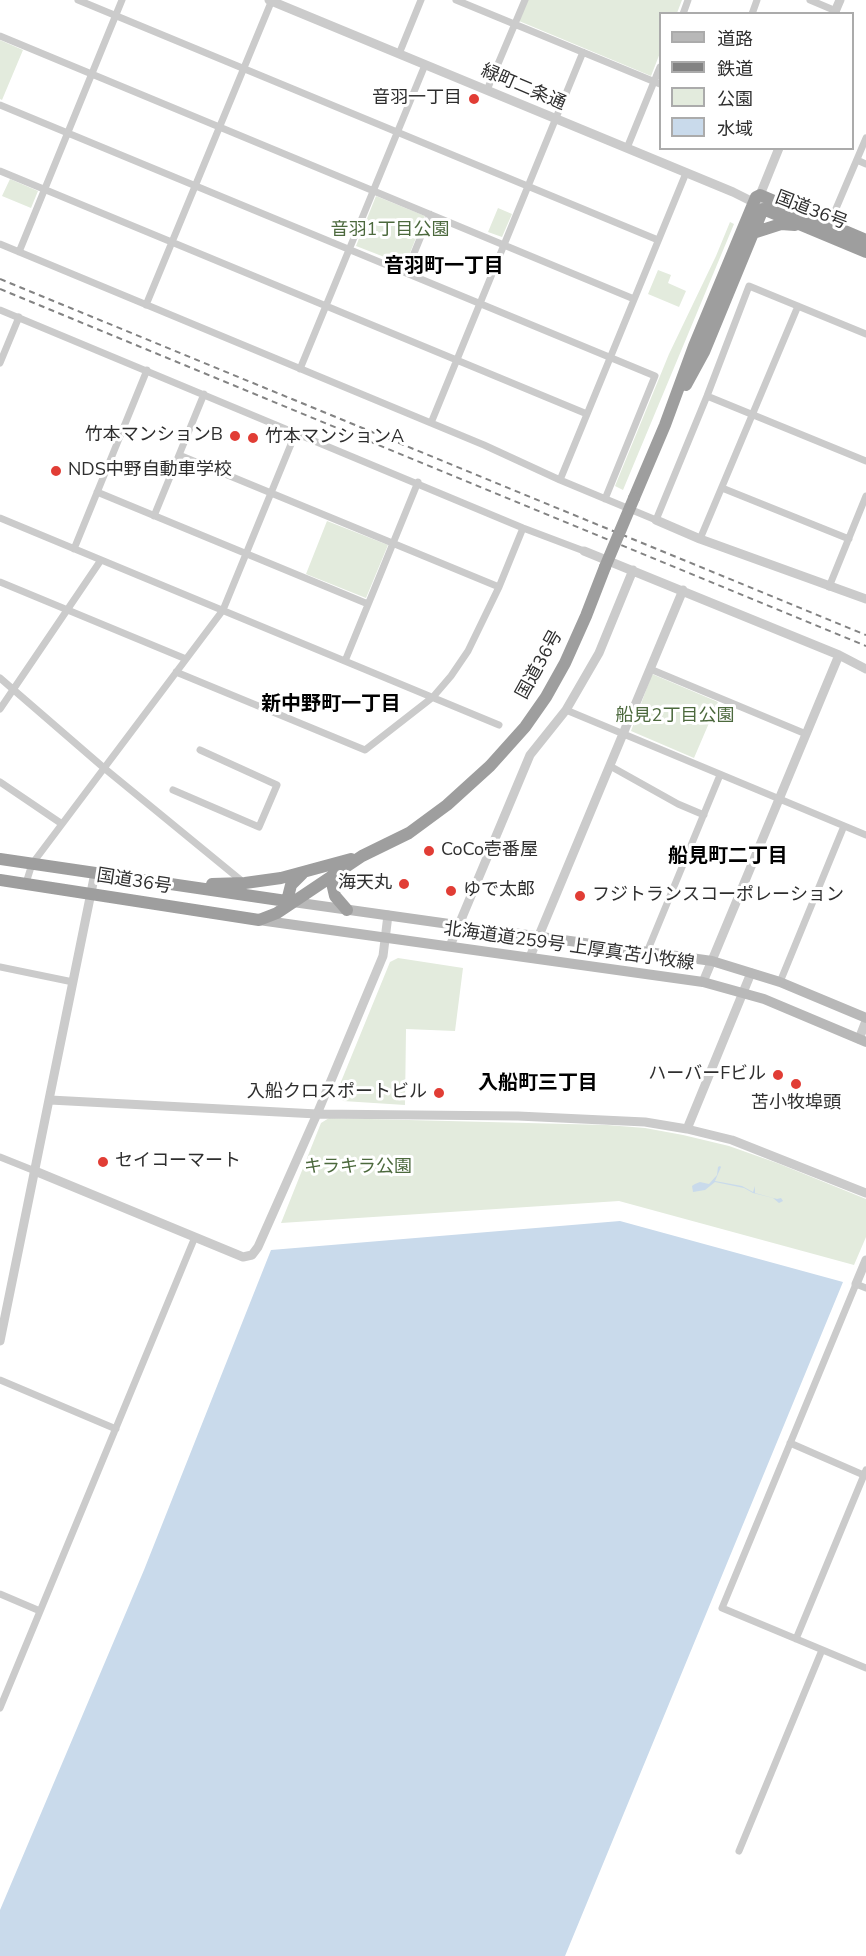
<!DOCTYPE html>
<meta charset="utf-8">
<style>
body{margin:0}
#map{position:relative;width:866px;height:1956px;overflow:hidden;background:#fff;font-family:"Nunito Sans","Noto Sans JP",sans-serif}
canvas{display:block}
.legend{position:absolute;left:659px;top:12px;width:195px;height:138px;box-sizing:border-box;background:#fff;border:2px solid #ababab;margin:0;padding:8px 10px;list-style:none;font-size:18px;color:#2e2e2e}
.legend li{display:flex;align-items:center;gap:12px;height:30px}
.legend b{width:30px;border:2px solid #ababab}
</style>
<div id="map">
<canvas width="866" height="1956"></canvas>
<ul class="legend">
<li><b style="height:8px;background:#b8b8b8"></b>道路</li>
<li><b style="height:8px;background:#838383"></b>鉄道</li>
<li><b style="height:16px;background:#e3ebdd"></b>公園</li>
<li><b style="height:16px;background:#c9daeb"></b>水域</li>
</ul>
</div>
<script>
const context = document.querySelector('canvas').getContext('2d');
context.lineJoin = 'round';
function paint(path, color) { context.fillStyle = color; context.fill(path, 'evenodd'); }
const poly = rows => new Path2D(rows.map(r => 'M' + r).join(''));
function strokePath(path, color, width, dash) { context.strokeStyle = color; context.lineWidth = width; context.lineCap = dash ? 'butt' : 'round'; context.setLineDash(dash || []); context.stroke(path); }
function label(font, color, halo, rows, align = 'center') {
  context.font = font + ' "Nunito Sans","Noto Sans JP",sans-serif'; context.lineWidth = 6; context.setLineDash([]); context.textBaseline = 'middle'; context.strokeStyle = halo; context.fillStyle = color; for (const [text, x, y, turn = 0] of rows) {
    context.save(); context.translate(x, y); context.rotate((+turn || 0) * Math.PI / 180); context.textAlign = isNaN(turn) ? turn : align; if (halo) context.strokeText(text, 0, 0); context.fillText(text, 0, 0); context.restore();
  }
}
const green = poly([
 [528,0,682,0,677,13,660,14,660,53,651,76,519,21],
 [0,40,23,50,2,100,0,99],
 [10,179,38,191,31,208,2,196],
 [376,196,425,216,405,265,356,246],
 [498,208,512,214,502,237,488,232],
 [730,222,734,224,623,490,615,486,669,354,716,256],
 [658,270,671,275,668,283,686,291,679,307,648,294],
 [327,521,388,545,366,598,306,574],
 [652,674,718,702,694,758,631,731],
 [398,958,463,968,455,1031,406,1029,405,1105,343,1101,337,1095,338,1089,390,962],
 [329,1118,607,1125,645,1128,683,1135,729,1146,777,1163,866,1199,866,1237,854,1265,619,1201,281,1223,321,1123]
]);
const water = poly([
 [720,1166,721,1167,715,1181,742,1186,753,1192,755,1186,755,1193,777,1199,781,1198,783,1201,779,1203,773,1198,753,1193,744,1188,715,1182,705,1190,693,1192,692,1186,695,1184,700,1182,709,1184,717,1175,718,1167],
 [620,1221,843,1282,565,1956,0,1956,0,1910,144,1570,271,1250]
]);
const minor = poly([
 [78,0,658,240],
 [456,0,660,84],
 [810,0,836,11],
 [683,14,688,0],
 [752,14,757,0],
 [0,36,634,299],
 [399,54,421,0],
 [487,90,525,0],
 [0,105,655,376,605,499],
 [627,148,660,67],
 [857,160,866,164],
 [0,171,587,414],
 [829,225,866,138],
 [0,244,484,445,560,480,656,520,707,396,749,286,866,334],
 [19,252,122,0],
 [406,273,430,214],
 [146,305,272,0],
 [0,310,523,528,584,551],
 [0,363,19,317],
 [300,369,425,65],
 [707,396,866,461],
 [431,423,583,52],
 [179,455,499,587],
 [560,480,686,173],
 [722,488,849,539],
 [97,492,368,604],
 [154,516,204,394],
 [0,518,499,725],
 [700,539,798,306],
 [74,549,147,370],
 [0,582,186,659],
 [829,587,866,496],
 [345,661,418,482],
 [650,669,806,734],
 [176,672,365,750,433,697,451,676,468,651,499,587,523,528],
 [0,678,104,768,243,882],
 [0,709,101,560],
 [566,710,866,835],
 [610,766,678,804,704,815],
 [0,782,62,824],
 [173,790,259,827,277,785,200,750],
 [26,883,32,864,223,610,296,432],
 [647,952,720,775],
 [0,967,73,982],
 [780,982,844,826],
 [0,1157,35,1171],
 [866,1288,856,1284,722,1608,866,1668],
 [0,1380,116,1429],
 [790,1443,866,1476],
 [0,1594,40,1611],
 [796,1639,866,1470],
 [0,1708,195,1237],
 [739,1851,822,1650]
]);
const tertiary = poly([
 [269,0,733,192,757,204],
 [834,14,840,0],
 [761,200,760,195,779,148],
 [656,520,700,539,866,599],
 [584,551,839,655,866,669],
 [450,946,530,755,566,710,599,653,633,570],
 [530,957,683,590],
 [703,982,839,655],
 [859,1039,866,1021],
 [50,1100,317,1114,518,1116,645,1122,687,1129,732,1140,866,1193],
 [687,1129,751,973],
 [35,1171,243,1257,252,1255,258,1247,317,1114,383,956,388,915],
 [856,1284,866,1260],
 [0,1341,95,873]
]);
const secondary = poly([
 [293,902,712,961,780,982,866,1018],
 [259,920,703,982,764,999,866,1042]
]);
const trunk = poly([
 [753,233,781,224,795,225],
 [686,385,704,352,763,209,866,252],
 [634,498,665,425,694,346,756,197,760,195,866,240],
 [0,859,293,902],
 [335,873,332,883,335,896,347,910],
 [0,880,259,920,277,913,362,856,409,833,447,805,490,766,525,727,546,697,565,663,586,616,605,567],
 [212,884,245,883,281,878,351,859],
 [288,905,287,901,291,885,303,873]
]);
const rail = poly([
 [0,279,866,635],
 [0,289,866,646]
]);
const trunkBridge = poly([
 [605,567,634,498]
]);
const markers = [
 [474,99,6,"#e13d35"],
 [235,436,6,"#e13d35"],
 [253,438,6,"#e13d35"],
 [56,471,6,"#e13d35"],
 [429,851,6,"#e13d35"],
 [404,884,6,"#e13d35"],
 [451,891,6,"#e13d35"],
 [580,896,6,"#e13d35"],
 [778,1075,6,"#e13d35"],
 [796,1084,6,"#e13d35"],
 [439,1093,6,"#e13d35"],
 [103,1162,6,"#e13d35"]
];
const streetNames = [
 ["緑町二条通",523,88,23],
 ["国道36号",811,211,21],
 ["国道36号",540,665,-61],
 ["国道36号",134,882,9],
 ["北海道道259号 上厚真苫小牧線",569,947,8]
];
const poiNames = [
 ["音羽一丁目",462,99,"right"],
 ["竹本マンションB",223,436,"right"],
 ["竹本マンションA",265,438],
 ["NDS中野自動車学校",68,471],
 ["CoCo壱番屋",441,851],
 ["海天丸",392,884,"right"],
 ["ゆで太郎",463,891],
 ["フジトランスコーポレーション",592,896],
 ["ハーバーFビル",766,1075,"right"],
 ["入船クロスポートビル",427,1093,"right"],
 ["苫小牧埠頭",796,1104,"center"],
 ["セイコーマート",115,1162]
];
const parkNames = [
 ["音羽1丁目公園",390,231],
 ["船見2丁目公園",675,717],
 ["キラキラ公園",358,1168]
];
const neighbourhoodNames = [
 ["音羽町一丁目",444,267],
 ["新中野町一丁目",331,705],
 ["船見町二丁目",728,857],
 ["入船町三丁目",538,1084]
];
paint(green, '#e3ebdd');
paint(water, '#c9daeb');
strokePath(minor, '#cbcbcb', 7);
strokePath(tertiary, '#cbcbcb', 9);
strokePath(secondary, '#b8b8b8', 10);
strokePath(trunk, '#9e9e9e', 12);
strokePath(rail, '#838383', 2, [6, 4.5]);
strokePath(trunkBridge, '#9e9e9e', 12);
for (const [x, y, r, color] of markers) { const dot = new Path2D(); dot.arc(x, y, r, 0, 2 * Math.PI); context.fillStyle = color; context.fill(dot); strokePath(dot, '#fff', 2); }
label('18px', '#2e2e2e', '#fff', streetNames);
label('18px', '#2e2e2e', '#fff', poiNames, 'left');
label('18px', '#4c693d', '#fff', parkNames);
label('bold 20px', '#000', '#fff', neighbourhoodNames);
</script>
